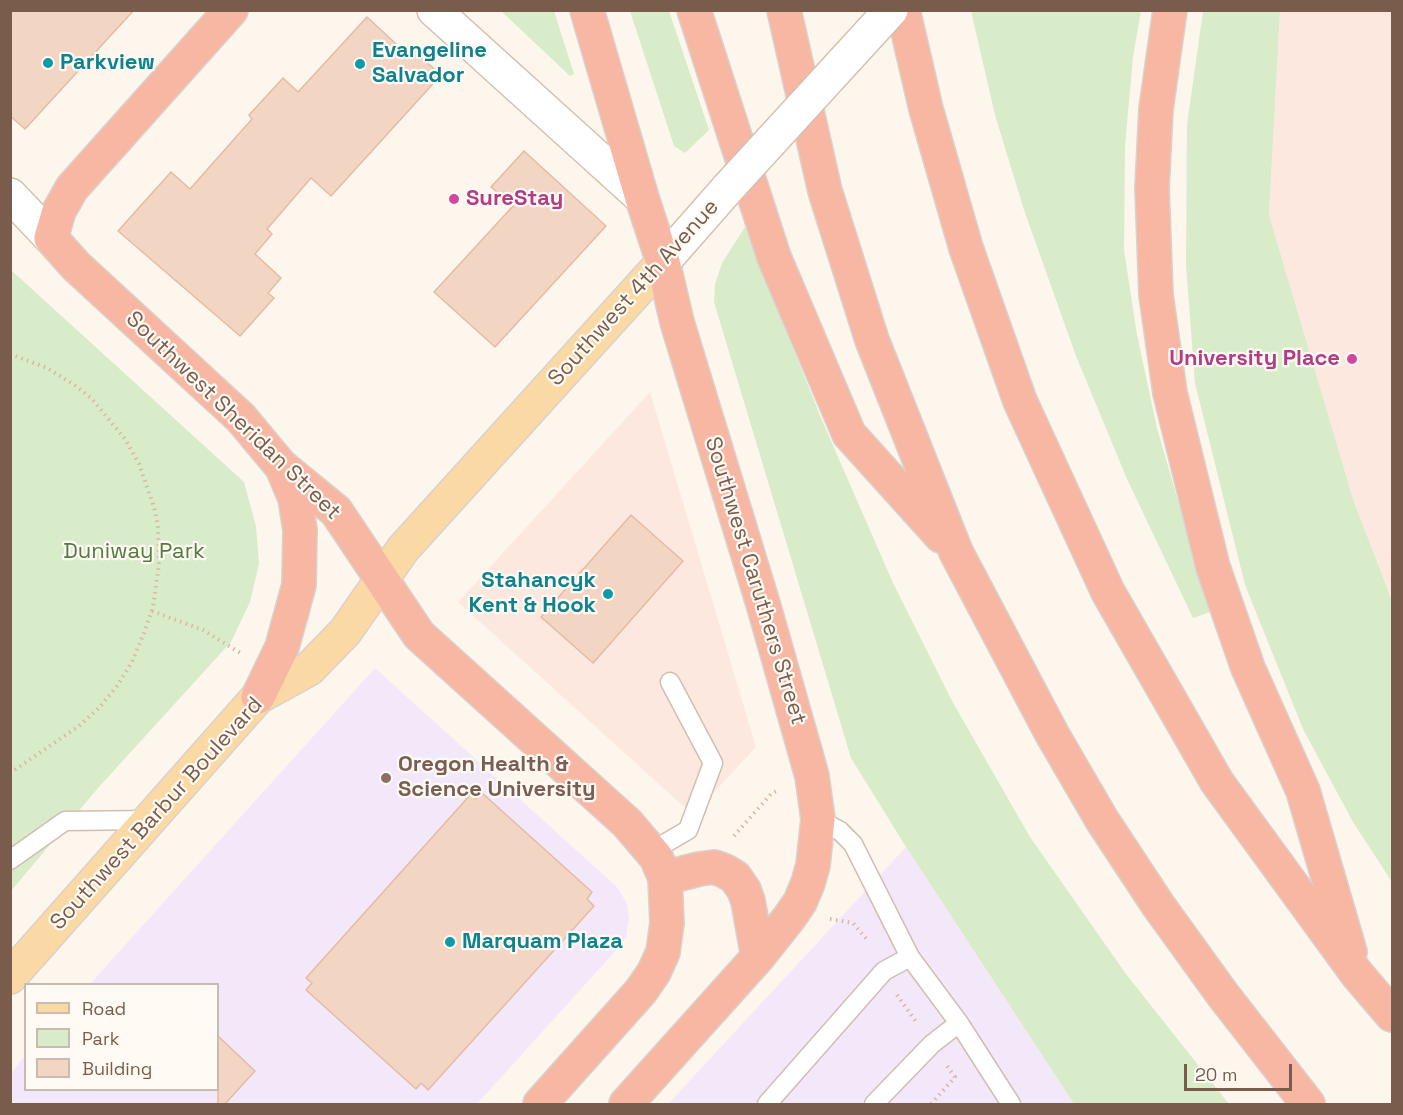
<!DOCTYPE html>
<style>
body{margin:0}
#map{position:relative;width:1403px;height:1115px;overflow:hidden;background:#fdf6ec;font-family:"Space Grotesk",sans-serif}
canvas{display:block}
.frame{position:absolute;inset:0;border:12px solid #7a5c4d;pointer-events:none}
.legend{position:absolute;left:24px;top:983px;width:195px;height:108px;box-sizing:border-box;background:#fffaf3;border:2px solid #cabbb1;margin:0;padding:8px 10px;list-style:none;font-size:18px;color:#7a5c4d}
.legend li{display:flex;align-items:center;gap:12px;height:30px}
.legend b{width:30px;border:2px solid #cabbb1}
.scale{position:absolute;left:1184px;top:1064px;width:108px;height:27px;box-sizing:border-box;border:3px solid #7a5c4d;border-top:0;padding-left:8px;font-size:18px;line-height:21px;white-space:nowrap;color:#7a5c4d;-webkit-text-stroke:4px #fffaf3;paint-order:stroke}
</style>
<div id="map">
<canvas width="1403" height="1115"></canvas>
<div class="frame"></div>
<ul class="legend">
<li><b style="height:8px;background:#fbd9a5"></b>Road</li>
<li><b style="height:16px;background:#d8ecc9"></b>Park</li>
<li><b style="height:16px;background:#f3d5c3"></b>Building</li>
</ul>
<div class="scale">20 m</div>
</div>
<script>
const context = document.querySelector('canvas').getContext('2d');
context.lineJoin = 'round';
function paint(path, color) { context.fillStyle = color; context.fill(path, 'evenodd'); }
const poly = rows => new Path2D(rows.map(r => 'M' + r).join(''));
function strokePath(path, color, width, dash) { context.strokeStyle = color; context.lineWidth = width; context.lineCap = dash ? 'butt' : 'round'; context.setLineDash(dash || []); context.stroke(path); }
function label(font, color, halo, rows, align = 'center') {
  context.font = font + ' "Space Grotesk",sans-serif'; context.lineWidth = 4.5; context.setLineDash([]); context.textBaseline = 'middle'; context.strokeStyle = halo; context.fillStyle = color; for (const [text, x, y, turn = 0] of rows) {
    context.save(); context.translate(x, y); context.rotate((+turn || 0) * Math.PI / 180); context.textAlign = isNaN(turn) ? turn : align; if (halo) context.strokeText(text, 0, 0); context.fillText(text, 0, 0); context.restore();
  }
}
const commercial = poly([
 [1280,11,1392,11,1392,591,1390,594,1354,502,1269,215],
 [650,392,756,747,693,815,458,602]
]);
const education = poly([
 [375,668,618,888,627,904,629,919,626,937,619,947,477,1104,11,1104,11,1073,25,1056,26,1090,218,1090,218,984,90,984],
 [906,847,1074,1104,668,1104]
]);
const green = poly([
 [501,11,554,11,574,74,570,76],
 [630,11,669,11,709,130,685,153,674,146],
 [971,11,1141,11,1133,57,1125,146,1124,250,1137,335,1157,428,1210,612,1193,618,1127,479,1076,356,1024,210,995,115],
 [1203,11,1280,11,1269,215,1354,502,1392,600,1392,882,1353,822,1303,729,1245,585,1195,383,1186,265,1187,125],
 [745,227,821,418,893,583,952,701,1030,837,1126,974,1229,1104,1074,1104,906,847,851,758,714,302,715,284,722,263],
 [11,270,244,482,256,526,259,564,250,602,231,642,98,788,11,891]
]);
const building = poly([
 [10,10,134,10,25,129,10,116,10,10],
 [367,17,407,54,412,49,441,75,331,196,311,178,267,229,272,234,255,254,281,278,268,293,274,298,240,336,118,231,171,172,190,189,252,119,249,115,283,78,298,92,367,17],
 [524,151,606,226,495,347,434,292,513,206,491,187,524,151],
 [631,515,683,561,593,663,541,617,631,515],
 [482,793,592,892,587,899,594,906,428,1090,421,1083,416,1089,306,990,312,983,306,978,471,794,476,799,482,793],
 [218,1036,255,1071,225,1104,218,1104,218,1036]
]);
const path = poly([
 [10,354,47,368,76,386,92,399,125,439,139,464,154,507,158,526,159,564,153,607,144,633,132,662,117,686,99,708,79,726,10,773],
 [152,611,203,630,242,654],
 [734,836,772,793,779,790],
 [830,919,853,923,868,941],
 [897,995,917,1023],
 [931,1104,955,1077,947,1066]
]);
const lane = poly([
 [818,819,840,831,853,844,910,957,959,1023,1011,1104],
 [652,851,688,830,713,763,670,682],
 [10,860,65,821,150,820],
 [767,1104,884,971,910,957],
 [874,1104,932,1044,959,1023]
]);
const secondary = poly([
 [434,10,642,198],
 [10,195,51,238],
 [663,262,728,188]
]);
const primary = poly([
 [10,977,258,697,309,669,345,632,403,549,663,262]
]);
const highway = poly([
 [231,10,72,188,59,211,51,238,76,266,241,418,281,466,336,511,419,635,627,823,656,857,665,878,667,923,663,952,654,972,641,991,540,1104],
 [587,10,642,198,663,262,677,322,764,607,812,776,818,819,813,865,808,883,800,902,789,918,758,957,626,1104],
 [694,10,774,257,849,434,941,536],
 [784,10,825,191,872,340,956,552,1052,734,1102,820,1158,905,1223,995,1308,1104],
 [903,10,926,109,966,248,1020,401,1108,592,1217,782,1357,974,1392,1015],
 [1170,10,1156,109,1152,188,1156,295,1170,393,1213,567,1248,668,1303,791,1350,952],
 [258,697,282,647,299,585,300,530,295,498,282,467],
 [665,878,699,869,714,867,725,871,735,877,744,890,748,901,758,957]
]);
const secondaryBridge = poly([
 [728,188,891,10]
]);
const markers = [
 [48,63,6,"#0f9aa8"],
 [360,64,6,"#0f9aa8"],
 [454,199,6,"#d1479c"],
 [1352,359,6,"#d1479c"],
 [608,594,6,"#0f9aa8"],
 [386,778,6,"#8d6e63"],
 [450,942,6,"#0f9aa8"]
];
const cultureNames = [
 ["Evangeline",372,51],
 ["Salvador",372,76],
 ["Parkview",60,63],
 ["Stahancyk",596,581,"right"],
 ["Kent & Hook",596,606,"right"],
 ["Marquam Plaza",462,942]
];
const hotelNames = [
 ["SureStay",466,199],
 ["University Place",1340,359,"right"]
];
const streetNames = [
 ["Southwest 4th Avenue",634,293,-48],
 ["Southwest Sheridan Street",233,416,44],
 ["Southwest Caruthers Street",755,581,73],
 ["Southwest Barbur Boulevard",157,814,-48]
];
const parkNames = [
 ["Duniway Park",134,552]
];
const educationNames = [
 ["Oregon Health &",398,765],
 ["Science University",398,790]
];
paint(commercial, '#fde8e0');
paint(education, '#f3e8fa');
paint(green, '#d8ecc9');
paint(building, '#f3d5c3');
strokePath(building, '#e6bba3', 1.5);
strokePath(lane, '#d1beb0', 21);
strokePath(secondary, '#d6c0b0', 36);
strokePath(primary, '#dad1cd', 36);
strokePath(highway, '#dad1cd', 36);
strokePath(path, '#d9b8a5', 4, [1.5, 4.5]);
strokePath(lane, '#fff', 18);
strokePath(secondary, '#fff', 33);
strokePath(primary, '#fbd9a5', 33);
strokePath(highway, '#f7b7a3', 33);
strokePath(secondaryBridge, '#d6c0b0', 36, []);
strokePath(secondaryBridge, '#fff', 33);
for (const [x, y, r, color] of markers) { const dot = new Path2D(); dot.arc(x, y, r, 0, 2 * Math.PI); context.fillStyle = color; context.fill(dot); strokePath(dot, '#fffaf3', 2); }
label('bold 22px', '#0d838f', '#fffaf3', cultureNames, 'left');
label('bold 22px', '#b23c85', '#fffaf3', hotelNames, 'left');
label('22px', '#7a5c4d', '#fffaf3', streetNames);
label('22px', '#537a41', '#fffaf3', parkNames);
label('bold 22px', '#785e54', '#fffaf3', educationNames, 'left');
</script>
